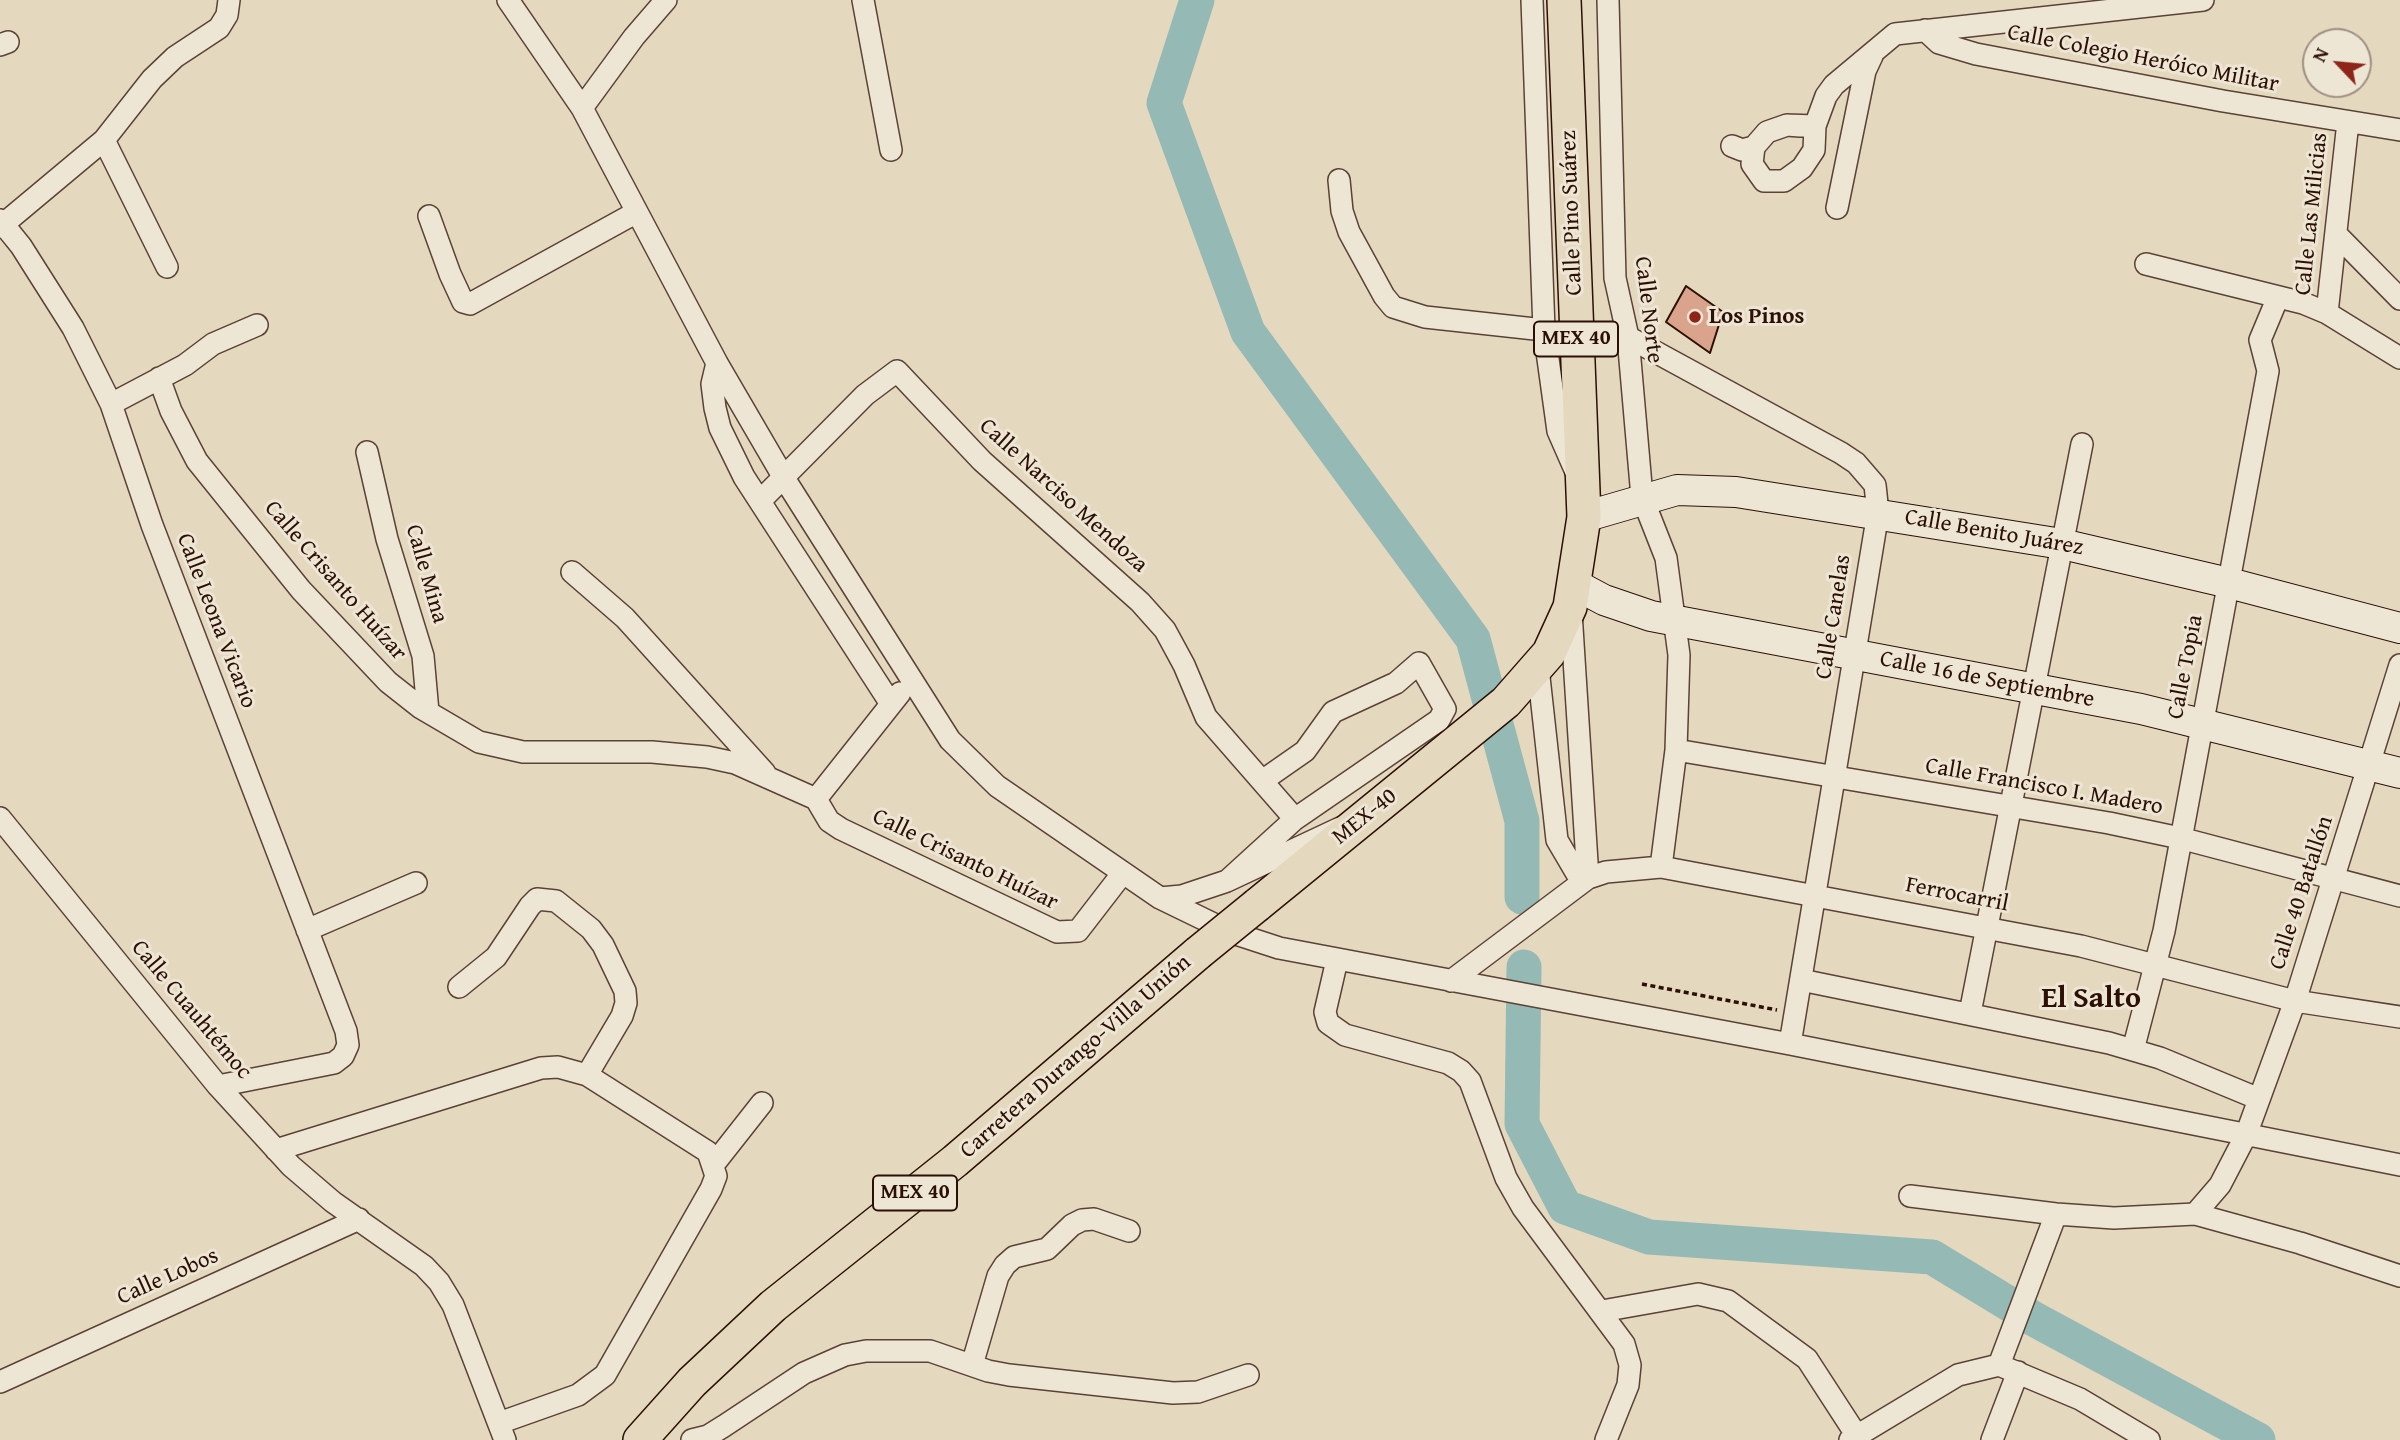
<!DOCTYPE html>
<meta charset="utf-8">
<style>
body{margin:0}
#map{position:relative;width:2400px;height:1440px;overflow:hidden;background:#e4d8bf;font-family:"Gentium Book Plus",serif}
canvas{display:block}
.north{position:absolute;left:2302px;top:28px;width:70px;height:70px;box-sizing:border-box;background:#ede6d5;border:2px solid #a09082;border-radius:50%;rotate:296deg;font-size:19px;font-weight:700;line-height:28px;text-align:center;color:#2d1005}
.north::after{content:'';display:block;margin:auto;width:24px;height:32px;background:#8f2418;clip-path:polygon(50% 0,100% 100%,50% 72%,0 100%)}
</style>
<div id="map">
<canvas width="2400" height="1440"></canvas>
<div class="north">N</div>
</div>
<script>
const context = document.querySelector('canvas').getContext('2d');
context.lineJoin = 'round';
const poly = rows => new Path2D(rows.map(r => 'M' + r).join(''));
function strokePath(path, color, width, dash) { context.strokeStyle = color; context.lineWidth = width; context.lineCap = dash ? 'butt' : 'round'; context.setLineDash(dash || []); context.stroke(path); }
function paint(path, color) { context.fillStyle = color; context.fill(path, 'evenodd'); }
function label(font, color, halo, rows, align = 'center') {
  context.font = font + ' "Gentium Book Plus",serif'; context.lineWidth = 6; context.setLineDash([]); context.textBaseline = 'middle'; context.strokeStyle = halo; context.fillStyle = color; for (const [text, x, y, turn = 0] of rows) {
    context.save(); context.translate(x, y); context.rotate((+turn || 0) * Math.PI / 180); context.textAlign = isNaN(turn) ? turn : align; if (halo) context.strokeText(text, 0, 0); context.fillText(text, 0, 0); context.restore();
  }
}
const river = poly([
 [1197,0,1164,103,1248,332,1473,639,1522,821,1522,897],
 [1524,967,1522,1124,1565,1207,1649,1237,1932,1257,2034,1319,2258,1440]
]);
const building = poly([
 [1686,286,1723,312,1710,353,1666,322,1686,286]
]);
const path = poly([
 [1642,984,1777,1010]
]);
const street = poly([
 [508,0,582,108,717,363,784,478,950,740,997,786,1160,898,1230,932,1279,948,1790,1044,2400,1165],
 [863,0,891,150],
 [1532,0,1544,330,1558,431,1576,472],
 [1608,0,1615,278,1628,337,1642,497,1666,558,1679,655,1676,750,1661,867],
 [1925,30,1939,43,1976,54,2223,101,2400,130],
 [0,45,8,42],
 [582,108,634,37,666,0],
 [1787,125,1800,126,1815,126,1787,125,1767,132,1754,147,1752,164,1764,181,1784,181,1802,168,1814,150,1815,126,1826,96,1834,85,1895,34,2203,0],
 [104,140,167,267],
 [1732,146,1742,150,1754,147],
 [1339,180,1342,211,1349,232,1384,296,1393,307,1425,317,1544,330],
 [1837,208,1865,71,1872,56],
 [429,216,450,274,463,302,470,304,637,212],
 [0,220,21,246,73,328,111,404,152,525,346,1031,348,1045,343,1056,334,1063,218,1086],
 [0,227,104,140,152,79,175,57,219,28,227,15,229,0],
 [2337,235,2400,299],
 [2146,264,2303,303,2327,313,2400,358],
 [2327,313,2348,122],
 [1628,337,1841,453,1856,463,1875,485,1878,513,1790,1044],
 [717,363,712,384,715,408,720,428,744,477,891,704],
 [159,378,171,411,197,461,301,590,388,682,421,708,479,742,523,752,652,752,707,757,735,763,816,799,829,821,841,829,1057,932,1078,931,1122,874],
 [111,404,185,365,213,344,257,325],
 [367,452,387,539,423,656,428,712],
 [760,501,865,395,897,371,982,461,1140,602,1165,630,1184,665,1206,717,1295,819],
 [572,572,625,618,765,773],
 [1538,668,1557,840,1577,874,1588,878,1571,612],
 [1676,750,2109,823,2180,838,2400,896],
 [816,799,900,693],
 [0,818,218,1086,291,1166,333,1202,424,1266,439,1282,453,1305,505,1440],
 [1227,881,1295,819,1439,720,1445,709,1419,663,1396,683,1333,712,1305,751,1262,781],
 [1160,898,1182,896,1227,881,1340,828],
 [307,930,416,883],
 [1337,960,1325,1012,1328,1023,1345,1035,1448,1063,1461,1071,1470,1081,1506,1178,1523,1208,1624,1344,1630,1365,1628,1385,1606,1440],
 [1801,980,2109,1043,2160,1058,2259,1099],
 [1451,981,1588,878,1606,872,1661,867,2081,946,2295,1001,2400,1017],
 [459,987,496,957,530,906,537,899,556,901,591,929,603,945,625,991,626,1003,622,1016,587,1075],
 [1970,1013,2082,444],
 [2133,1050,2164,931,2268,371,2260,340,2278,297],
 [276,1150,541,1068,558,1067,587,1075,708,1152,716,1176,711,1189,605,1375,578,1395,499,1423],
 [714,1164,762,1103],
 [1910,1196,2056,1214,2114,1218,2195,1214,2300,1243,2400,1276],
 [2195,1214,2220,1185,2246,1135,2295,1001,2400,665],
 [1602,1311,1698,1294,1728,1301,1807,1359,1857,1436],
 [972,1365,998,1276,1005,1265,1014,1257,1047,1249,1072,1225,1082,1220,1094,1219,1129,1231],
 [1999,1365,2080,1399,2149,1440],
 [0,1382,359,1219],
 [692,1440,708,1436,724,1426,804,1373,845,1355,866,1351,930,1351,988,1371,1009,1375,1173,1393,1198,1392,1248,1375],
 [1850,1440,1958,1375,1999,1365,2056,1214],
 [1992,1440,2018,1372]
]);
const secondary = poly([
 [1584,517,1677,490,1736,492,2062,544,2229,583,2400,628],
 [1576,585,1604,600,1651,616,2141,709,2400,773]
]);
const primary = poly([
 [1257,905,1506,702,1549,653,1570,607,1584,517,1564,0],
 [640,1440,692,1382,773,1306,955,1161,1198,953]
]);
const primaryBridge = poly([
 [1198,953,1257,905]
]);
const markers = [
 [1695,317,7,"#8f2418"]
];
const shields = [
 [1576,339,84],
 [915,1193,84]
];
const shieldNames = [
 ["MEX 40",1576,339],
 ["MEX 40",915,1193]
];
const streetNames = [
 ["Calle Colegio Heróico Militar",2143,59,11],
 ["Calle Pino Suárez",1572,213,-92],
 ["Calle Las Milicias",2312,214,-84],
 ["Calle Norte",1648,310,83],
 ["Calle Narciso Mendoza",1063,496,42],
 ["Calle Benito Juárez",1994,533,10],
 ["Calle Mina",426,574,74],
 ["Calle Crisanto Huízar",335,581,49],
 ["Calle Canelas",1834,617,-81],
 ["Calle Leona Vicario",216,621,69],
 ["Calle Topia",2186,667,-79],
 ["Calle 16 de Septiembre",1987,680,11],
 ["Calle Francisco I. Madero",2044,787,10],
 ["MEX-40",1365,817,-39],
 ["Calle Crisanto Huízar",965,860,26],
 ["Calle 40 Batallón",2302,893,-72],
 ["Ferrocarril",1957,895,11],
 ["Calle Cuauhtémoc",191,1010,50],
 ["Carretera Durango-Villa Unión",1076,1057,-41],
 ["Calle Lobos",168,1277,-24]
];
const poiNames = [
 ["Los Pinos",1709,317]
];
const districtNames = [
 ["El Salto",2091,999]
];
strokePath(river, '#95b9b4', 35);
paint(building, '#d9a38c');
strokePath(building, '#2d1005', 2);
strokePath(street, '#5b4234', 24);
strokePath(secondary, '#2d1005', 32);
strokePath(primary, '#2d1005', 36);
strokePath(path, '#2d1005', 3.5, [5, 3.5]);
strokePath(street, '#ede6d5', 21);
strokePath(secondary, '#ede6d5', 30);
strokePath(primary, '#e4d8bf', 33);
strokePath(primaryBridge, '#2d1005', 36, []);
strokePath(primaryBridge, '#e4d8bf', 33);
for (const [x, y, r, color] of markers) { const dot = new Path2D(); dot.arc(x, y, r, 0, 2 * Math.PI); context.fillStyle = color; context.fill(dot); strokePath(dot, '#ede6d5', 2.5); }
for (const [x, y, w] of shields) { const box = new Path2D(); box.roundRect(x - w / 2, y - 17.5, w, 35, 5); context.fillStyle = '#ede6d5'; context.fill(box); strokePath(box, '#2d1005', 2); }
label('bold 21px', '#2d1005', null, shieldNames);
label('23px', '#2d1005', '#ede6d5', streetNames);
label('bold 23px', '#2d1005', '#ede6d5', poiNames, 'left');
label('bold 30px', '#2d1005', '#ede6d5', districtNames);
</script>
